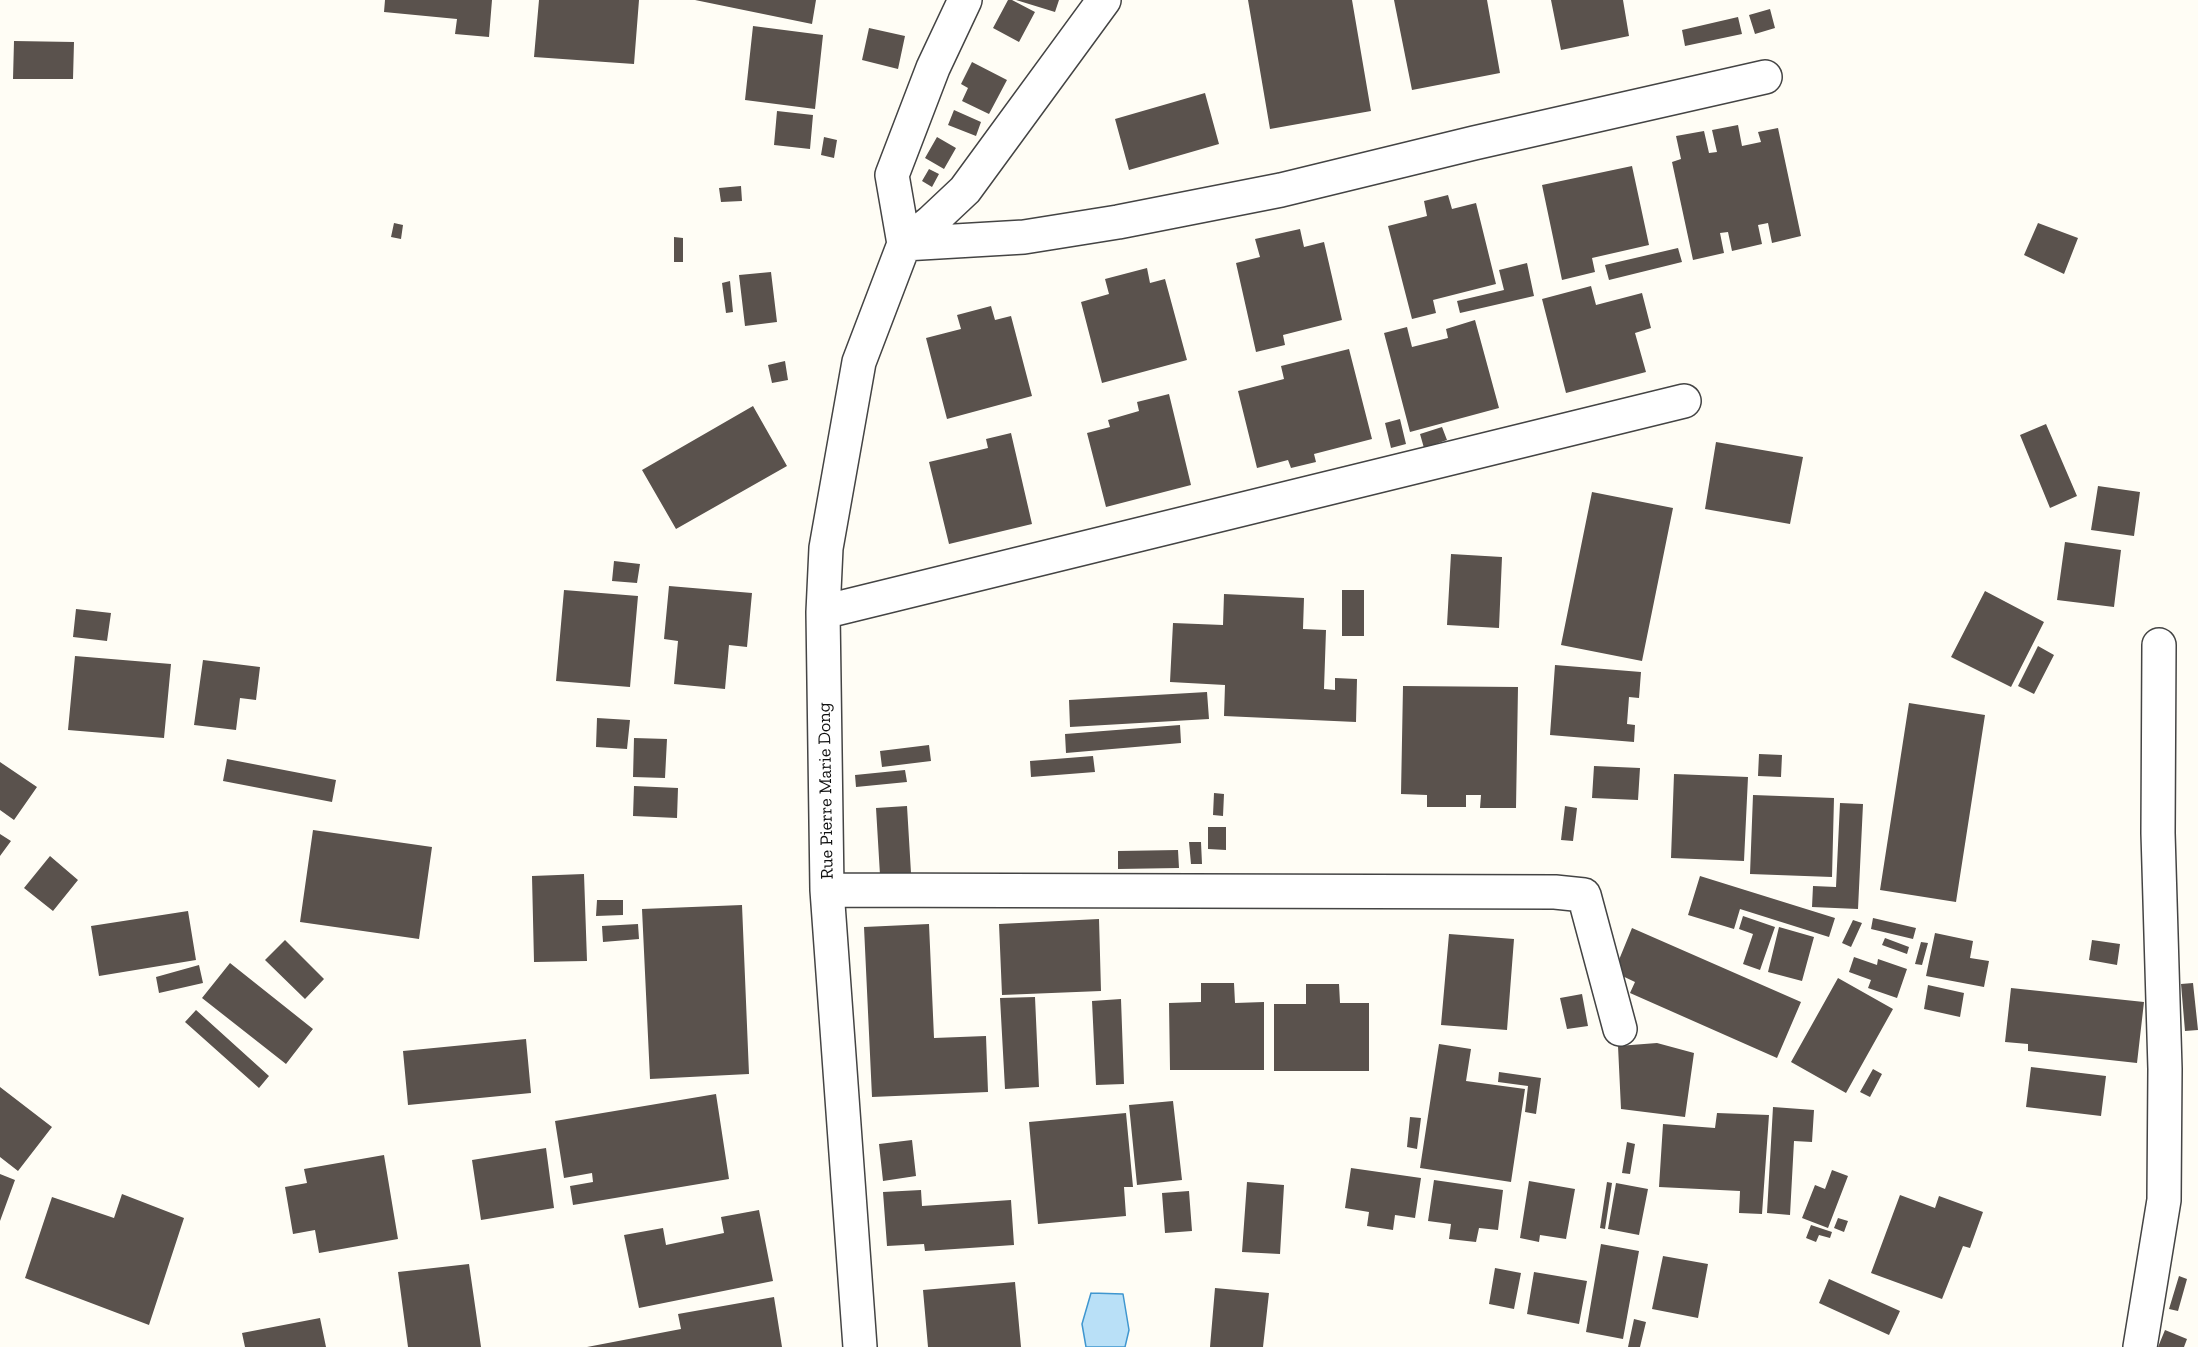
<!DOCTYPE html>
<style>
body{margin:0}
canvas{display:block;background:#fffdf5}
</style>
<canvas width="2198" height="1347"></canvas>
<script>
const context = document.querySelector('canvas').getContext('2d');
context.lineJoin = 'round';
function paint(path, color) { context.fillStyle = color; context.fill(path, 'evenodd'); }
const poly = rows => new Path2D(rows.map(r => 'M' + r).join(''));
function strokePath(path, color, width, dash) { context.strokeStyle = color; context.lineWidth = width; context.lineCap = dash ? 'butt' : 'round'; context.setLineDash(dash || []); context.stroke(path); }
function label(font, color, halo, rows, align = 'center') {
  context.font = font + ' "Zilla Slab",serif'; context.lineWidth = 6; context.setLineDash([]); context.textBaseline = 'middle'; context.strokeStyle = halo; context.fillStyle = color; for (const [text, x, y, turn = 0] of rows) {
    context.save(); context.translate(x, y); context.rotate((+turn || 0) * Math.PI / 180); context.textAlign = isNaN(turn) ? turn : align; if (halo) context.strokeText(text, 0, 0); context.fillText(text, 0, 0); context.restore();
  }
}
const water = poly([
 [1091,1293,1123,1294,1129,1330,1125,1347,1086,1347,1082,1324,1091,1293]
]);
const building = poly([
 [385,0,492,0,489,37,455,34,457,19,384,12],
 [539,0,639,0,634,64,534,57],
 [695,0,816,0,812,24],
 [1008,0,1012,0,1035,12,1019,42,993,28],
 [1016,0,1059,0,1055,12],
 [1248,0,1352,0,1371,111,1270,129],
 [1394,0,1487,0,1500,73,1412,90],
 [1551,0,1623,0,1629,36,1561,50],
 [1770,9,1775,28,1755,34,1749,15],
 [1738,17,1742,34,1685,46,1682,30],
 [753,26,823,35,815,109,745,100],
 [869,28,905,36,898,69,862,60],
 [14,41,74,42,73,79,13,79],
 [972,62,1007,80,989,114,962,101,968,88,961,84],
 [1205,93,1219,144,1129,170,1115,119],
 [954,110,981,122,976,136,948,125],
 [777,111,813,115,810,149,774,145],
 [1738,125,1742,146,1761,142,1758,132,1778,128,1801,236,1772,243,1768,223,1758,225,1762,244,1732,251,1728,232,1720,233,1724,253,1693,260,1672,162,1681,159,1676,136,1704,131,1709,153,1717,152,1712,130],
 [824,137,837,140,834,158,821,155],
 [937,137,956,148,944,169,925,158],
 [1632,166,1649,245,1592,258,1595,272,1562,280,1542,185],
 [929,169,939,174,932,187,922,181],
 [741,186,742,201,721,202,719,188],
 [1448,195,1452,209,1476,203,1496,284,1433,300,1436,313,1412,319,1388,226,1427,216,1424,201],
 [394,223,403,225,401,239,391,237],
 [2038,223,2078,238,2064,274,2024,255],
 [1300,229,1304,247,1324,242,1342,320,1283,335,1285,345,1256,352,1236,263,1260,257,1255,239],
 [674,237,683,238,683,262,674,262],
 [1678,248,1682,262,1609,280,1605,265],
 [1527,263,1534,296,1460,313,1457,301,1504,290,1499,270],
 [1147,268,1150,283,1165,279,1187,360,1102,383,1081,302,1109,294,1105,279],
 [771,272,777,322,745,326,739,275],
 [730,281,733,312,726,313,722,283],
 [1591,286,1596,305,1642,293,1651,328,1635,333,1646,372,1566,393,1542,299],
 [991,306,995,320,1011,316,1032,396,947,419,926,338,961,329,957,315],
 [1475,320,1499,408,1410,432,1384,333,1407,327,1412,347,1448,338,1446,329],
 [1349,349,1372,439,1314,454,1316,462,1291,468,1288,460,1257,468,1238,391,1284,379,1281,366],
 [785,361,788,380,772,383,768,365],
 [1169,394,1191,485,1106,507,1087,433,1110,427,1108,420,1139,411,1137,402],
 [753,406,787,466,676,529,642,470],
 [1400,419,1406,444,1391,448,1385,423],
 [2046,424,2077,496,2050,508,2020,435],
 [1442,427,1447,440,1424,448,1420,434],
 [1011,433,1032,524,949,544,929,462,988,448,986,439],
 [1716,442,1803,457,1790,524,1705,509],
 [2098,486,2140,492,2134,536,2091,530],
 [1592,492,1673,508,1642,661,1561,645],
 [2065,542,2121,550,2114,607,2057,600],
 [1451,554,1502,557,1499,628,1447,625],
 [614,561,640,564,637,583,612,581],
 [669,586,752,593,747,647,729,645,725,689,674,684,678,641,664,639],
 [564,590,638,596,630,687,556,681],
 [1342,590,1364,590,1364,636,1342,636],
 [1985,591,2044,622,2011,687,1951,657],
 [1224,594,1304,598,1303,629,1326,630,1324,689,1335,690,1335,678,1357,679,1356,722,1224,716,1225,685,1170,682,1173,623,1223,625],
 [76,609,111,613,107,641,73,637],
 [2038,646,2054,655,2034,694,2018,686],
 [75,656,171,664,164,738,68,730],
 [203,660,260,667,256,700,240,698,236,730,194,725],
 [1555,665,1641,672,1639,698,1629,697,1627,724,1635,725,1634,742,1550,735],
 [1403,686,1518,687,1516,808,1480,808,1481,795,1466,795,1466,807,1427,807,1427,795,1401,794],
 [1207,692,1209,719,1070,727,1069,700],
 [1909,703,1985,715,1956,902,1880,890],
 [597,718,630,720,627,749,596,747],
 [1180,725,1181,743,1066,753,1065,734],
 [634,738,667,739,665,778,633,777],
 [929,745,931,761,882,767,880,751],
 [1759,754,1782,755,1781,777,1758,776],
 [1093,756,1095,772,1031,777,1030,761],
 [227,759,336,780,332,802,223,781],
 [0,762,37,787,14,820,0,810],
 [1594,766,1640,768,1638,800,1592,798],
 [905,770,907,782,856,787,855,775],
 [1674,774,1748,777,1744,861,1671,858],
 [634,786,678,788,677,818,633,816],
 [1214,793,1224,794,1223,816,1213,815],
 [1753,795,1834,798,1832,877,1750,874],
 [1840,803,1863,804,1858,909,1812,907,1813,886,1836,887],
 [907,806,911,873,880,875,876,808],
 [1565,806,1577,808,1573,841,1561,840],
 [1208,827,1226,827,1226,850,1208,849],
 [313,830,432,847,419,939,300,922],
 [0,834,11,841,0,856],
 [1189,842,1201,842,1202,864,1191,864],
 [1178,850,1179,868,1118,869,1118,851],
 [50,856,78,880,53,911,24,888],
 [584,874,587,961,534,962,532,876],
 [1700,876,1835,918,1829,937,1740,909,1734,929,1688,915],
 [597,900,623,900,623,915,596,916],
 [742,905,749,1074,650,1079,642,909],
 [188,911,196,960,99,976,91,926],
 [1743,916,1775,927,1760,970,1743,964,1753,934,1739,929],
 [1873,918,1916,928,1913,939,1871,929],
 [1099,919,1101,991,1002,995,999,924],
 [1853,920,1862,923,1851,947,1842,943],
 [638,924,639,939,603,942,602,926],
 [929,924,934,1038,986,1036,988,1092,872,1097,864,927],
 [1779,927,1814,937,1802,981,1768,972],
 [1632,928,1801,1002,1777,1058,1630,993,1635,982,1614,972],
 [1935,933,1973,941,1970,958,1989,961,1984,987,1926,976],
 [1449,934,1514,939,1507,1030,1441,1025],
 [1885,938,1909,947,1907,954,1882,945],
 [285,940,324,979,305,999,265,960],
 [2092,940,2120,944,2117,965,2089,960],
 [1921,942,1928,943,1922,965,1915,964],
 [1854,957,1877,965,1878,959,1907,969,1897,998,1868,988,1871,980,1849,972],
 [230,963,313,1029,286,1064,202,998],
 [199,965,203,983,159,993,156,977],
 [1838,978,1893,1009,1846,1093,1791,1062],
 [1201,983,1234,983,1235,1003,1264,1002,1264,1070,1170,1070,1169,1003,1201,1002],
 [2193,983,2198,1030,2185,1031,2181,984],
 [1306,984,1339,984,1340,1003,1369,1003,1369,1071,1274,1071,1274,1004,1306,1004],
 [1928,985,1964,993,1960,1017,1924,1009],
 [2011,988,2144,1002,2137,1063,2028,1051,2028,1044,2005,1042],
 [1582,994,1588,1026,1567,1029,1560,998],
 [1035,997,1039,1087,1005,1089,1000,998],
 [1121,999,1124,1084,1096,1085,1092,1001],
 [196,1010,269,1076,259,1088,185,1022],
 [526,1039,531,1093,408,1105,403,1051],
 [1657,1043,1694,1053,1685,1117,1621,1109,1618,1046],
 [1439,1044,1471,1049,1466,1081,1525,1089,1511,1182,1420,1168],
 [2031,1067,2106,1076,2101,1116,2026,1107],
 [1873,1069,1882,1074,1870,1097,1860,1092],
 [1499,1072,1541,1078,1536,1114,1525,1112,1528,1086,1498,1082],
 [0,1087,52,1127,18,1171,0,1157],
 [716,1094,729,1179,573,1205,570,1186,593,1182,592,1173,564,1178,555,1121],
 [1173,1101,1182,1180,1137,1185,1129,1105],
 [1773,1107,1814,1110,1812,1142,1794,1141,1790,1215,1767,1213],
 [1126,1113,1133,1187,1124,1187,1126,1216,1038,1224,1029,1122],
 [1717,1113,1769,1115,1762,1214,1739,1213,1740,1191,1659,1187,1663,1124,1715,1128],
 [1410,1117,1421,1118,1417,1149,1407,1147],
 [912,1140,916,1176,883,1181,879,1144],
 [1627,1142,1635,1144,1630,1174,1622,1173],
 [546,1148,554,1208,481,1220,472,1160],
 [384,1155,398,1239,319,1253,315,1230,293,1234,285,1187,307,1183,304,1169],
 [1351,1168,1421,1178,1415,1218,1395,1215,1393,1230,1367,1226,1369,1212,1345,1208],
 [1832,1170,1848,1176,1828,1228,1802,1218,1815,1185,1825,1189],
 [0,1174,15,1180,0,1221],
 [1434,1180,1503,1190,1498,1230,1479,1228,1476,1242,1449,1239,1451,1224,1428,1221],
 [1529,1181,1575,1189,1566,1239,1540,1235,1539,1242,1520,1238],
 [1247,1182,1284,1185,1280,1254,1242,1252],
 [1607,1182,1612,1183,1605,1229,1600,1228],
 [1616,1183,1648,1189,1639,1235,1608,1229],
 [921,1190,922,1206,1011,1200,1014,1245,925,1251,924,1244,887,1246,883,1192],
 [1189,1191,1192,1231,1165,1233,1162,1193],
 [122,1194,184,1218,149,1325,25,1278,52,1197,114,1218],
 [1900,1195,1935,1208,1939,1196,1983,1212,1970,1248,1963,1246,1942,1299,1871,1273],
 [759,1210,773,1281,639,1308,624,1235,663,1228,666,1245,724,1233,721,1217],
 [1838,1218,1848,1221,1844,1232,1834,1228],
 [1811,1225,1832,1232,1830,1238,1819,1235,1816,1242,1806,1238],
 [1601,1244,1639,1251,1623,1339,1586,1332],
 [1663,1256,1708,1264,1698,1318,1652,1309],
 [469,1264,481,1347,408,1347,398,1272],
 [1495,1268,1521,1273,1514,1309,1489,1304],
 [1534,1272,1587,1281,1579,1324,1527,1314],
 [2179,1276,2187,1279,2178,1311,2169,1309],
 [1829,1279,1900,1311,1889,1335,1819,1303],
 [1015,1282,1021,1347,928,1347,923,1290],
 [1215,1288,1269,1293,1263,1347,1210,1347],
 [774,1297,782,1347,587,1347,681,1329,678,1314],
 [320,1318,326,1347,245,1347,242,1333],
 [1634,1319,1646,1322,1640,1347,1628,1347],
 [2165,1330,2187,1339,2184,1347,2158,1347]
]);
const minor = poly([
 [904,244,1024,237,1118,222,1281,190,1474,143,1765,77],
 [904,244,931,222,965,190,1104,0],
 [904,244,892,175,933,68,965,0],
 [823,612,1684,401],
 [827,890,1555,892,1584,895,1620,1029],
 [860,1347,827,890,823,612,826,548,859,362,904,244],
 [2140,1347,2164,1200,2165,1069,2158,833,2159,645]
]);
const streetNames = [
 ["Rue Pierre Marie Dong",826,791,-91]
];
paint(water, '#b9e0f7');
strokePath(water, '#3f96cf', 1.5);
paint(building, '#5a524d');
strokePath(minor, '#444', 36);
strokePath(minor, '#fff', 33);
label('18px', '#111', '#fff', streetNames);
</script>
